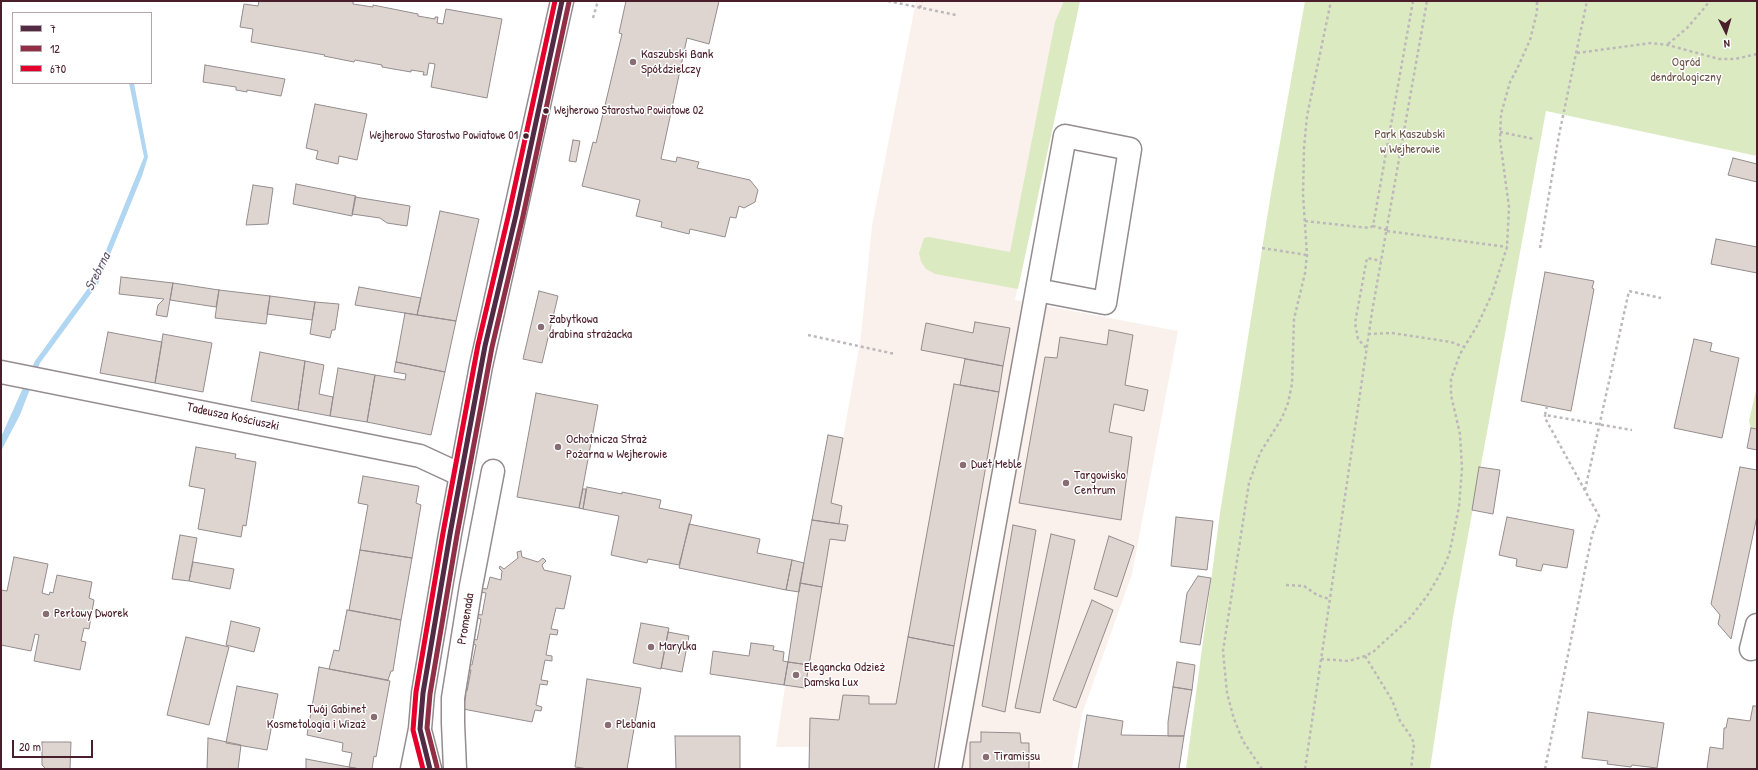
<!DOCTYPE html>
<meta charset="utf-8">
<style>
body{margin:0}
#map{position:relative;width:1758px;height:770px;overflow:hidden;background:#fff;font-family:"Patrick Hand",sans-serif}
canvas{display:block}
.frame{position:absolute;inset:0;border:2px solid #4a1f2b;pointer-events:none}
.legend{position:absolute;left:12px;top:12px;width:140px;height:72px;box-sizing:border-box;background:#fff;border:1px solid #b7a5aa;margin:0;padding:5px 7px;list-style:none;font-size:12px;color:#4a1f2b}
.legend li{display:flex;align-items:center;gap:8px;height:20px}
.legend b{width:20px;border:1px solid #b7a5aa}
.north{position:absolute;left:1706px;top:12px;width:40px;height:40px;-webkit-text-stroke:3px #fff;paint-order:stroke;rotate:175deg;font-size:11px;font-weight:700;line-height:16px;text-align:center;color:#4a1f2b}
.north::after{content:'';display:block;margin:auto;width:14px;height:18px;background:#4a1f2b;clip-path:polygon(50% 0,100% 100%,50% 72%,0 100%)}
.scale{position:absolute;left:12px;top:740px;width:81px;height:18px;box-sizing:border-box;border:2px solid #4a1f2b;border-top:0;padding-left:5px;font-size:12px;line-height:14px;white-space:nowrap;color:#4a1f2b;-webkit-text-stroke:3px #fff;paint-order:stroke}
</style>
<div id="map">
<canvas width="1758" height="770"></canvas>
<div class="frame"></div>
<ul class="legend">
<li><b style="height:5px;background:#512a44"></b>7</li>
<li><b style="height:5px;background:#912f46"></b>12</li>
<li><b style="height:5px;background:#e4002b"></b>670</li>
</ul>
<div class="north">N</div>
<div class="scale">20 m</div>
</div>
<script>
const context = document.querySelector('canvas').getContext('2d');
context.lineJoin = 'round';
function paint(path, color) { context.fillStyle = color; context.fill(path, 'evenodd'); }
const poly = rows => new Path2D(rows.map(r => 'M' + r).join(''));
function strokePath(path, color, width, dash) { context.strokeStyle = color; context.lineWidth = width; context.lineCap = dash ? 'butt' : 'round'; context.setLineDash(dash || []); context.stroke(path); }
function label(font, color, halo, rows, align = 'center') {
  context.font = font + ' "Patrick Hand",sans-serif'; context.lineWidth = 3; context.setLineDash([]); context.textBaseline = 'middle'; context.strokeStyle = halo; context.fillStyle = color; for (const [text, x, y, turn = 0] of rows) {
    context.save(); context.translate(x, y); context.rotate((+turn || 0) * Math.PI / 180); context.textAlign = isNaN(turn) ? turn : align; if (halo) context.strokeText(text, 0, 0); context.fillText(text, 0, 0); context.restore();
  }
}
const built = poly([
 [916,1,1080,1,1015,300,1178,331,1132,574,1082,714,1072,769,809,769,809,747,776,747,799,592,828,435,843,438,861,336,872,226]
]);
const green = poly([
 [1064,1,1080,1,1018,289,935,274,926,269,921,262,919,253,924,238,929,237,1010,252,1055,22],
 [1305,1,1757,1,1757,156,1546,111,1453,617,1430,769,1186,769,1220,513,1271,193],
 [1757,386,1757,429,1751,428,1749,421]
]);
const water = poly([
 [129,83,134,83,148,157,142,176,98,284,40,363,20,415,1,451,1,437,35,361,94,280,144,157]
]);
const building = poly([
 [259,1,353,1,353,4,373,7,373,5,418,14,418,16,435,19,435,17,438,17,437,23,443,24,446,9,502,19,487,98,431,87,435,64,429,63,427,75,423,75,424,72,411,70,411,72,382,67,382,65,355,60,354,62,324,56,325,55,251,42,253,29,240,27,244,4,258,6,259,1],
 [626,1,719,1,709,44,687,38,661,159,676,162,677,157,699,162,697,168,750,180,758,190,755,202,744,208,739,206,736,218,730,217,725,237,690,229,689,234,661,227,662,222,636,216,640,200,582,186,593,142,596,143,622,34,619,33,626,1],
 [205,65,285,79,281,96,247,90,247,92,236,90,236,87,203,82,205,65],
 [315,104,367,114,357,160,339,156,338,164,316,159,318,151,306,148,315,104],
 [573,140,580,141,576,162,569,161,573,140],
 [1733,158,1757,164,1757,182,1728,175,1733,158],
 [296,184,356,196,352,216,293,204,296,184],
 [253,185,273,188,268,224,246,225,253,185],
 [355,197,410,206,407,226,387,223,380,218,352,214,355,197],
 [440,211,479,219,456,321,417,315,440,211],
 [1716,239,1757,247,1757,273,1711,264,1716,239],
 [1545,272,1594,281,1592,288,1594,289,1571,411,1521,401,1545,272],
 [121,277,173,283,167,317,156,315,158,305,164,299,119,294,121,277],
 [173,283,219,290,216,307,170,300,173,283],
 [359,287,421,298,417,315,355,305,359,287],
 [219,290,270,296,266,324,215,318,219,290],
 [539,291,558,296,542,363,523,359,539,291],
 [270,296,315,302,312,320,267,314,270,296],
 [315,302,339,304,335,330,332,330,330,338,310,334,315,302],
 [405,313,456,321,445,372,396,362,405,313],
 [975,322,1010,328,1003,366,921,350,926,323,973,333,975,322],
 [1109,330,1133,335,1125,385,1148,390,1144,411,1114,404,1109,432,1132,437,1121,520,1019,503,1045,357,1057,358,1060,337,1107,345,1109,330],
 [108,332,162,342,155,383,100,373,108,332],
 [163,334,212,343,203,392,155,383,163,334],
 [1694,339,1712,343,1710,351,1739,358,1722,438,1674,428,1694,339],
 [260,352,305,361,298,410,251,401,260,352],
 [965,359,1003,366,999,392,960,385,965,359],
 [305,361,324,365,319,394,333,397,330,416,298,410,305,361],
 [396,362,445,372,431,435,367,422,375,375,405,380,406,374,394,372,396,362],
 [338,368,375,375,367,422,330,416,338,368],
 [954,384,999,392,954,646,908,637,954,384],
 [536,393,598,405,579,508,517,497,536,393],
 [1751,428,1757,429,1757,450,1747,448,1751,428],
 [828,435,843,438,831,503,842,506,839,524,812,520,828,435],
 [196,447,236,454,235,458,256,462,246,526,243,525,241,537,198,529,205,489,189,486,196,447],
 [1479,467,1500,470,1493,514,1472,510,1479,467],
 [1740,467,1757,470,1757,516,1731,639,1718,624,1720,615,1711,604,1740,467],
 [363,476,419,486,416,503,421,505,412,558,360,550,368,505,358,503,363,476],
 [587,487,622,494,622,492,661,500,659,508,692,515,679,565,648,559,647,563,611,555,619,516,583,509,587,487],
 [583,489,586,489,583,509,579,508,583,489],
 [1176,517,1213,521,1207,570,1171,566,1176,517],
 [1507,517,1574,530,1567,568,1543,564,1541,571,1516,566,1517,559,1499,555,1507,517],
 [812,520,848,525,845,541,830,539,822,587,800,583,812,520],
 [689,524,760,539,757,553,792,560,786,590,679,568,689,524],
 [1013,525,1036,530,1005,712,982,706,1013,525],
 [1051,534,1075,540,1040,713,1015,708,1051,534],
 [180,535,197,538,189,581,172,579,180,535],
 [1109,536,1134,546,1117,597,1094,589,1109,536],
 [360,550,412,558,401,620,349,610,360,550],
 [521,551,522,557,538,562,543,558,546,561,542,565,544,570,571,576,564,609,556,608,551,629,558,630,557,635,550,634,546,655,552,656,552,661,545,660,541,680,548,681,547,685,540,684,536,705,542,707,541,711,535,710,532,722,463,709,466,695,460,694,460,689,467,691,471,670,464,669,465,664,472,665,476,645,470,643,470,638,477,640,481,619,474,617,475,614,482,615,486,593,480,592,480,588,487,589,490,577,501,580,502,571,499,568,500,566,504,569,518,558,517,552,521,551],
 [14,557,48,564,42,593,49,595,50,592,53,593,57,575,92,582,89,598,94,600,89,629,84,628,81,641,86,642,80,670,34,661,39,635,35,634,31,651,1,645,1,590,7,591,14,557],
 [792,560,804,563,799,592,786,590,792,560],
 [193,562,234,569,230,589,189,581,193,562],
 [1198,576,1211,578,1200,645,1180,642,1187,593,1198,576],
 [800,583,822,587,809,665,788,662,800,583],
 [1092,600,1113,610,1076,708,1053,700,1092,600],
 [347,610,401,620,393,671,391,671,388,680,329,669,334,650,339,651,347,610],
 [231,621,260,628,254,652,226,645,231,621],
 [641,623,669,628,661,669,633,663,641,623],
 [668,632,689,636,682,672,661,668,668,632],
 [186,637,229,647,209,725,167,715,186,637],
 [908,637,954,646,934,769,809,769,810,718,839,720,843,695,869,696,869,704,896,704,908,637],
 [751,643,774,646,773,650,784,652,783,661,788,662,784,685,710,674,713,651,749,656,751,643],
 [788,662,809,665,805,688,784,685,788,662],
 [1177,662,1195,665,1192,690,1173,687,1177,662],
 [319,667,390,681,376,757,374,756,372,769,360,769,349,767,352,753,342,751,343,743,307,735,319,667],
 [587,679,641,688,627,769,588,769,575,767,587,679],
 [237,686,278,694,267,750,226,743,237,686],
 [1173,687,1192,690,1184,736,1168,736,1168,722,1173,687],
 [1753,706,1757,706,1757,769,1707,769,1710,747,1723,749,1724,728,1726,728,1728,718,1750,721,1753,706],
 [1588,712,1664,723,1657,768,1632,765,1631,767,1607,764,1608,761,1582,758,1588,712],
 [1087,715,1123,721,1121,735,1184,736,1179,769,1078,769,1087,715],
 [981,732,1020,733,1021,743,1029,743,1029,769,970,769,970,742,981,742,981,732],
 [675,736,740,736,740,769,676,769,675,736],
 [208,738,241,745,238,769,207,769,208,738],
 [42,742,71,742,70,769,46,769,42,765,42,742],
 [306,759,349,767,360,769,306,769,306,759]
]);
const path = poly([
 [888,1,956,15],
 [920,8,922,1],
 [593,18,598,1],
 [1668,44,1687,28,1706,6,1709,1],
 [1577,53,1651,43,1668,45,1719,59,1735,59,1757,54],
 [1500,132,1534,139],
 [1305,221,1369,228,1373,226],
 [1387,230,1373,226,1413,1],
 [1387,231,1507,247],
 [1262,248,1307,255],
 [1540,248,1559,135,1587,1],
 [1368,334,1392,333,1451,342,1464,347],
 [808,335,895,354],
 [1366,348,1358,339,1355,323,1367,258,1381,261],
 [1547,406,1545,415,1632,430],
 [1585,490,1629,291,1661,298],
 [1286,585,1304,586,1317,595,1329,599],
 [1365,656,1392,700,1400,721,1412,738,1414,744,1411,769],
 [1321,659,1349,661,1365,656,1373,652,1410,618,1427,596,1439,576,1449,555,1459,507,1462,468,1460,434,1451,395,1451,379,1460,354,1477,326,1492,294,1507,247,1509,207,1500,140,1501,114,1510,82,1517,69,1530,40,1537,12,1537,1],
 [1262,769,1243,741,1234,719,1227,693,1223,651,1249,483,1260,453,1282,418,1288,403,1292,384,1294,319,1305,273,1307,255,1303,194,1304,148,1307,116,1331,1],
 [1305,769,1372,312,1427,1],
 [1545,769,1592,535,1599,516,1545,418,1545,415]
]);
const minor = poly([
 [1,372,420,456,461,475],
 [1751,649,1757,625],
 [421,734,430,769],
 [412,769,420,729,423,693,450,534,481,366,562,1],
 [455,769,453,723,453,698,471,586,493,471],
 [950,769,1037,290,1065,136,1130,149,1105,303,1037,290]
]);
const bus1 = poly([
 [430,769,420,729,423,693,450,534,485,346,516,215,562,1]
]);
const bus2 = poly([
 [437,767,427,728,430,694,457,535,492,347,523,216,569,2]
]);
const bus3 = poly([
 [423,769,413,730,416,692,443,533,478,345,509,213,555,1]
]);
const markers = [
 [633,62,4,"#896d75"],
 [546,111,3.5,"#4a1f2b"],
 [526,136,3.5,"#4a1f2b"],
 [541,327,4,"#896d75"],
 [558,447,4,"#896d75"],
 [963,465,4,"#896d75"],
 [1066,483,4,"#896d75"],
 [46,614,4,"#896d75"],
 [651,647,4,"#896d75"],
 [796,675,4,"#896d75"],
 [374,717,4,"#896d75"],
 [608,725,4,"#896d75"],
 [986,757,4,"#896d75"]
];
const busNames = [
 ["Wejherowo Starostwo Powiatowe 02",554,111],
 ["Wejherowo Starostwo Powiatowe 01",518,136,"right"]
];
const poiNames = [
 ["Kaszubski Bank",641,55],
 ["Spółdzielczy",641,70],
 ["Zabytkowa",549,320],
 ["drabina strażacka",549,335],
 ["Ochotnicza Straż",566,440],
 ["Pożarna w Wejherowie",566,455],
 ["Duet Meble",971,465],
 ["Targowisko",1074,476],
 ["Centrum",1074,491],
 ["Perłowy Dworek",54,614],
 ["Marylka",659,647],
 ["Elegancka Odzież",804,668],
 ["Damska Lux",804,683],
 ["Twój Gabinet",366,710,"right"],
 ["Kosmetologia i Wizaż",366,725,"right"],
 ["Plebania",616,725],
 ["Tiramissu",994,757]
];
const parkNames = [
 ["Ogród",1686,63],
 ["dendrologiczny",1686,78],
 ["Park Kaszubski",1410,135],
 ["w Wejherowie",1410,150]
];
const streetNames = [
 ["Tadeusza Kościuszki",233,417,12],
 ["Promenada",466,619,-81]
];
const waterNames = [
 ["Srebrna",98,272,-63]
];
paint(built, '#faf1ed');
paint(green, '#dceac1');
paint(water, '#b1d6f2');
paint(building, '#dfd5d0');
strokePath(building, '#948c8e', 1);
strokePath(minor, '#948c8e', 25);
strokePath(path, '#bdb8b9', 2.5, [3, 3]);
strokePath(minor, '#fff', 22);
strokePath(bus1, '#512a44', 5);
strokePath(bus2, '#912f46', 5);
strokePath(bus3, '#e4002b', 5);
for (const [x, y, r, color] of markers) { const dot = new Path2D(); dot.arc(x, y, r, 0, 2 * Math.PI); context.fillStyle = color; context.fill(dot); strokePath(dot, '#fff', 1.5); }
label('12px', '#4a1f2b', '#fff', busNames, 'left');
label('13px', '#4a1f2b', '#fff', poiNames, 'left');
label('13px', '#6d5649', '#fff', parkNames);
label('13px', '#4a1f2b', '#fff', streetNames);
label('italic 14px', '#62596f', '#fff', waterNames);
</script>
